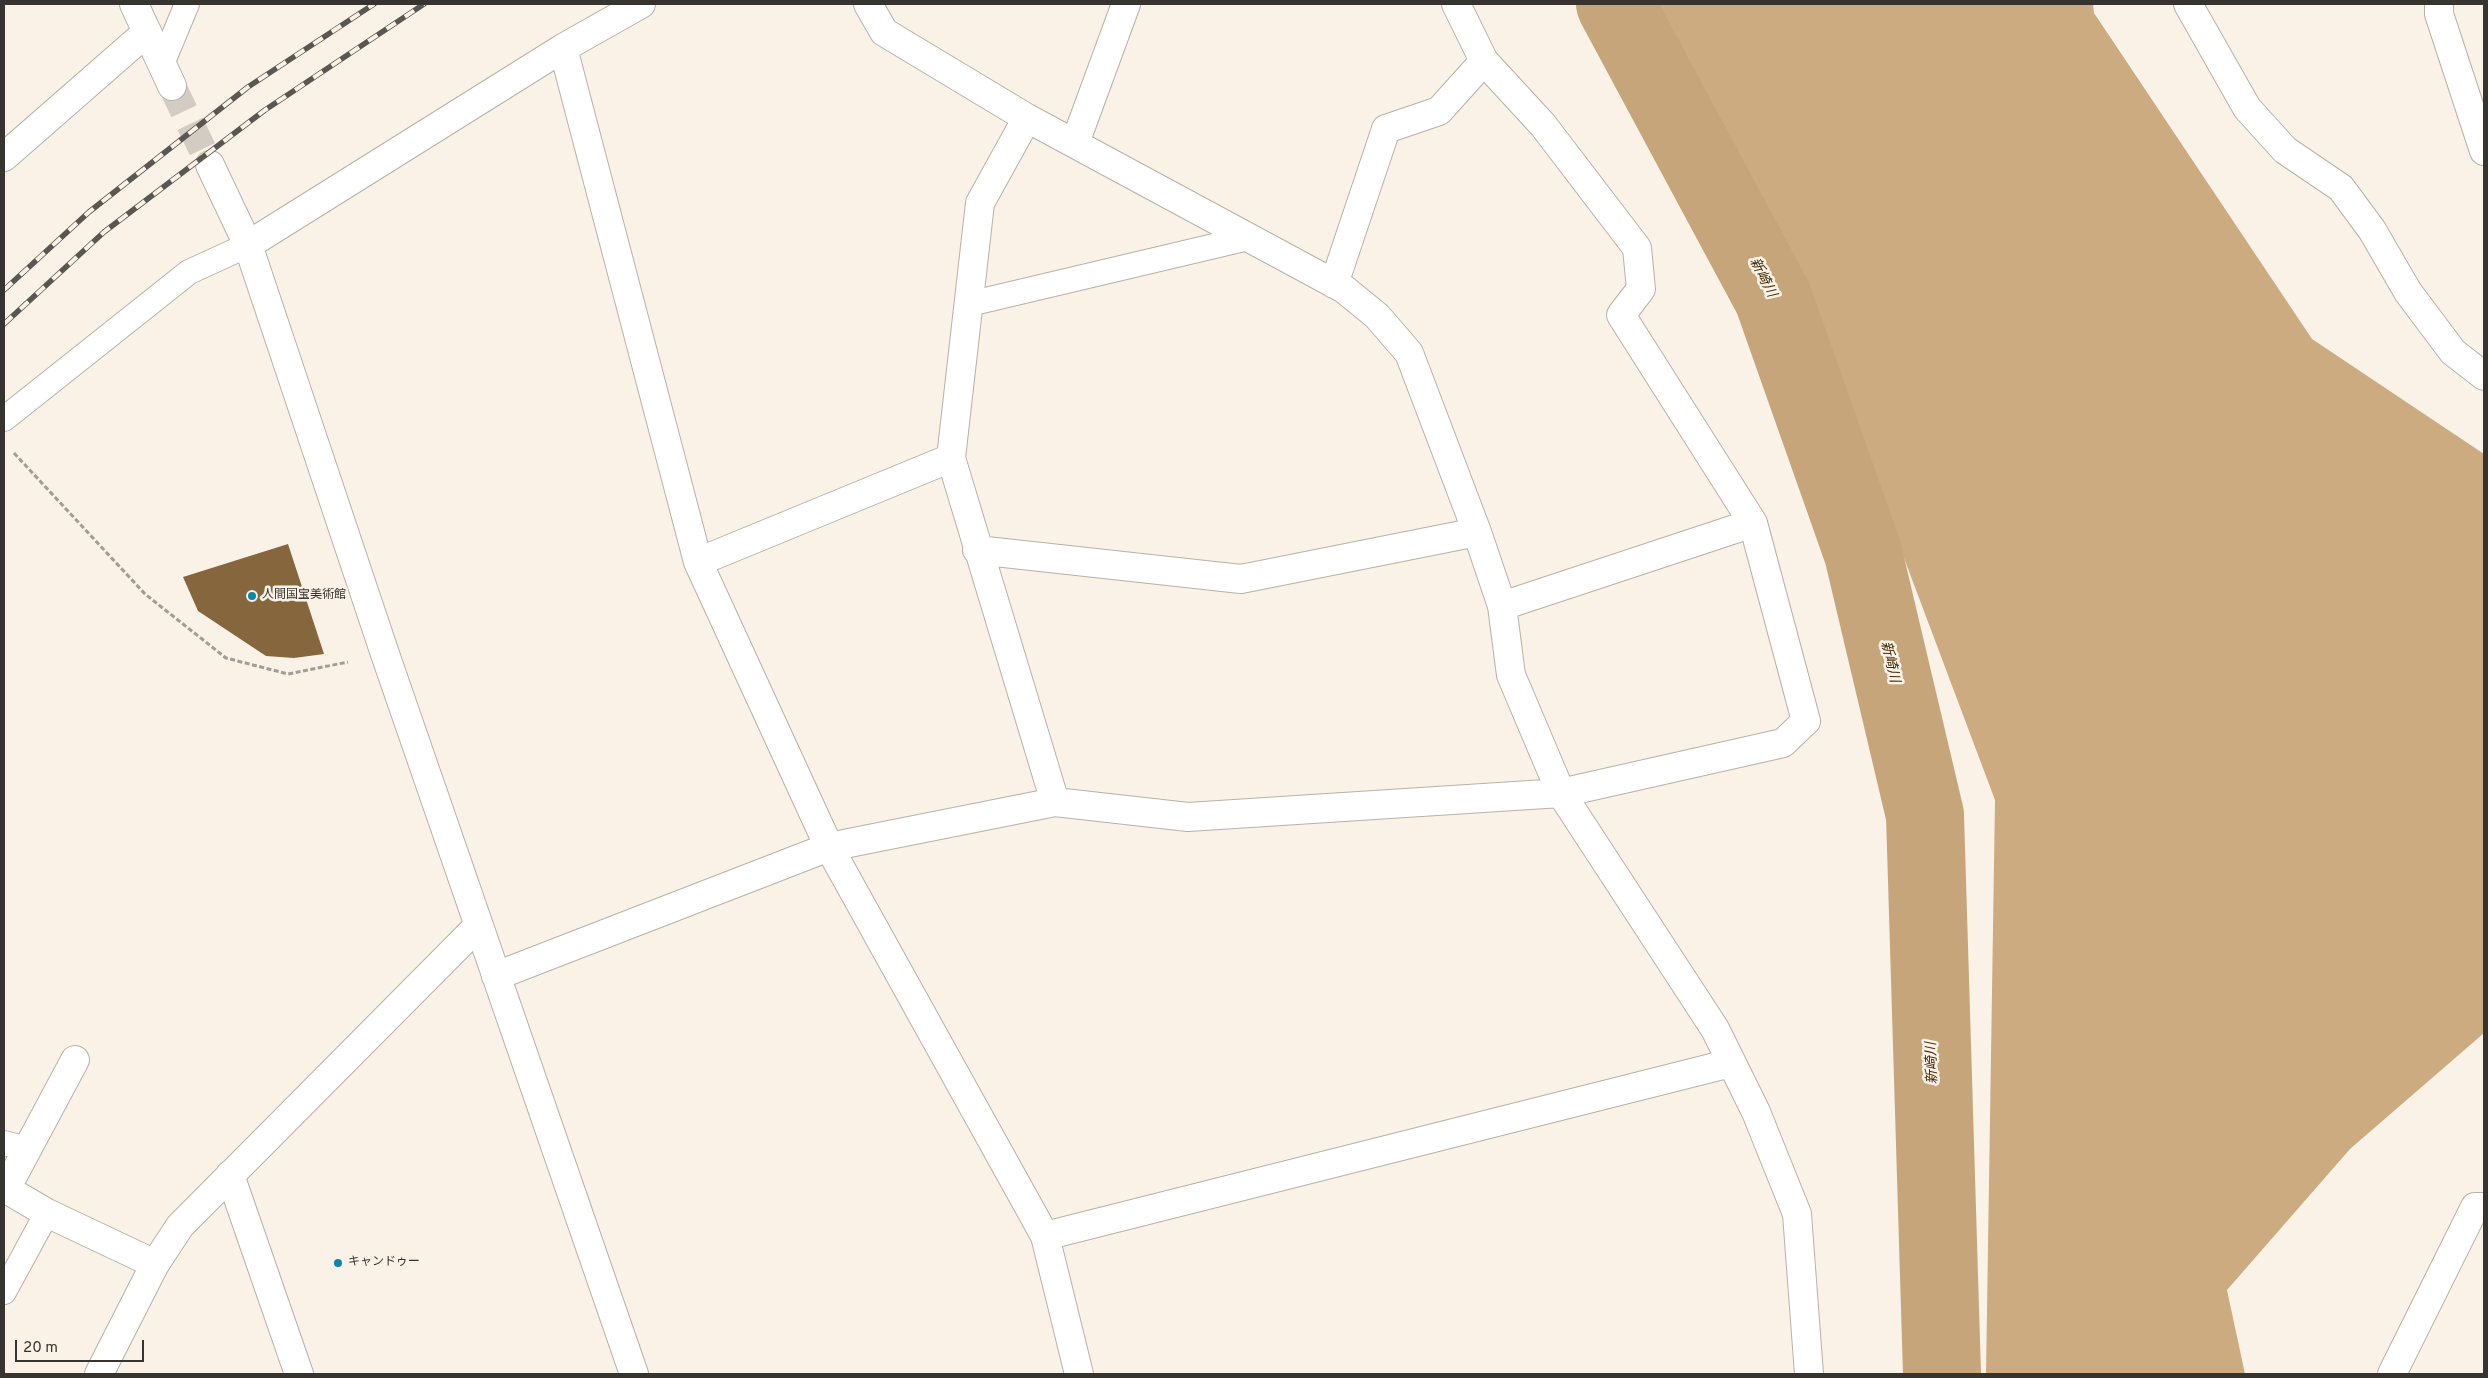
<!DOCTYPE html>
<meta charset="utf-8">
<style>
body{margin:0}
#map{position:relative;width:2488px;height:1378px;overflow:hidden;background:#faf2e7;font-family:Overpass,sans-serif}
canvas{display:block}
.frame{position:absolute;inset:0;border:5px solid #373430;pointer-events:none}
.scale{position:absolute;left:15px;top:1340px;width:129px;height:22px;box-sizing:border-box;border:2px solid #373430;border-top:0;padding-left:6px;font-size:15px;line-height:18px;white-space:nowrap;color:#373430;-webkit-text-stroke:4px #faf2e7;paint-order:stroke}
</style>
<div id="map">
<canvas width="2488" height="1378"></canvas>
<div class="frame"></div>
<div class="scale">20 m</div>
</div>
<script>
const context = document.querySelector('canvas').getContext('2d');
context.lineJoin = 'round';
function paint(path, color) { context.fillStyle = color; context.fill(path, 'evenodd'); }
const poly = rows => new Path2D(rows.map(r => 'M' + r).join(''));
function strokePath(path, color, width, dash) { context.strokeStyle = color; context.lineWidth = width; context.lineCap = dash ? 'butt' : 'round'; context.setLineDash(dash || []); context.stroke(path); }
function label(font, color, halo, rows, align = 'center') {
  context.font = font + ' Overpass,"Noto Sans JP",sans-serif'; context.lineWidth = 5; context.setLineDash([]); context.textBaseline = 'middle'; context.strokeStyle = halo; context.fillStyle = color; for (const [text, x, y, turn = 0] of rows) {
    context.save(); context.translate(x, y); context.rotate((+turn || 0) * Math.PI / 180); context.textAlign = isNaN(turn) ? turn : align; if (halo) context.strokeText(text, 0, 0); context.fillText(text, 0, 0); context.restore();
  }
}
const forest = poly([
 [1647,4,2093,4,2094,13,2312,339,2484,454,2484,1033,2350,1149,2227,1290,2245,1374,1986,1374,1995,800,1813,316]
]);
const river = poly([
 [1615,4,1773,298,1863,553,1925,815,1942,1374]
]);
const building = poly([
 [288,544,324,654,294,658,266,656,198,611,183,577]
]);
const tertiaryTunnel = poly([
 [172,86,210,165]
]);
const path = poly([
 [14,453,145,594,226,658,288,674,348,662]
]);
const service = poly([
 [162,64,187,4],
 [969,304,1248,238],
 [4,419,189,272,248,245],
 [4,1143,28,1149],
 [4,1292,47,1213]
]);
const minor = poly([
 [868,4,884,32,1027,118,1344,289,1377,316,1409,353,1477,532,1502,606,1511,675,1561,793,1715,1029,1756,1112,1797,1214,1809,1374],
 [2188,4,2247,108,2285,150,2341,188,2372,230,2408,292,2453,352,2484,376],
 [2439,4,2439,14,2484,151],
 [563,48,698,562,829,847,1045,1236,1079,1374],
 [1027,118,980,203,951,458,1055,802],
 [1075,143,1126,4],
 [4,157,147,32],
 [248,245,563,48,641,4],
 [1334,284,1386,129,1439,111,1484,61],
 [977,550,1241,579,1477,532],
 [698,562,951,458],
 [1502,606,1753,523],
 [496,976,829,847,1055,802,1188,817,1561,793,1783,743,1806,721,1753,523,1621,315,1641,289,1637,248,1543,125,1484,61,1456,4],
 [75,1060,6,1189,47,1213,155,1264],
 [230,1175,299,1374],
 [1045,1236,1731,1063],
 [2392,1374,2475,1207,2484,1207]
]);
const tertiary = poly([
 [134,4,172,86],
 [210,165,248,245,385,654,634,1374],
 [99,1374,155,1264,180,1226,478,926]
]);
const rail = poly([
 [4,290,89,212,248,87,374,4],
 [4,324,104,232,265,110,424,4]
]);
const markers = [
 [252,596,5,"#0888aa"],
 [338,1263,5,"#0888aa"]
];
const poiNames = [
 ["人間国宝美術館",262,596],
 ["キャンドゥー",348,1263]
];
const waterNames = [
 ["新崎川",1762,278,63],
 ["新崎川",1889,662,77],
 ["新崎川",1933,1063,-92]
];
paint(forest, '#ccab80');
strokePath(river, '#c6a57a', 78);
paint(building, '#85663d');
strokePath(tertiaryTunnel, '#d3ccc2', 28, [28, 14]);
strokePath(service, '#b8b1a7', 26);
strokePath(minor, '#b8b1a7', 30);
strokePath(tertiary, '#b8b1a7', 30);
strokePath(path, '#a29c95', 3, [5, 2.5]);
strokePath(service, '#fff', 24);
strokePath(minor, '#fff', 28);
strokePath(tertiary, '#fff', 28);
strokePath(rail, '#5a5651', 5.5);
strokePath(rail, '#faf2e7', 4, [11]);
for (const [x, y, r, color] of markers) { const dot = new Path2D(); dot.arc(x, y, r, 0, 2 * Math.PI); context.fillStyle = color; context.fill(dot); strokePath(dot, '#faf2e7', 2); }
label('12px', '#373430', '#faf2e7', poiNames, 'left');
label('italic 14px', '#422b06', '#faf2e7', waterNames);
</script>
